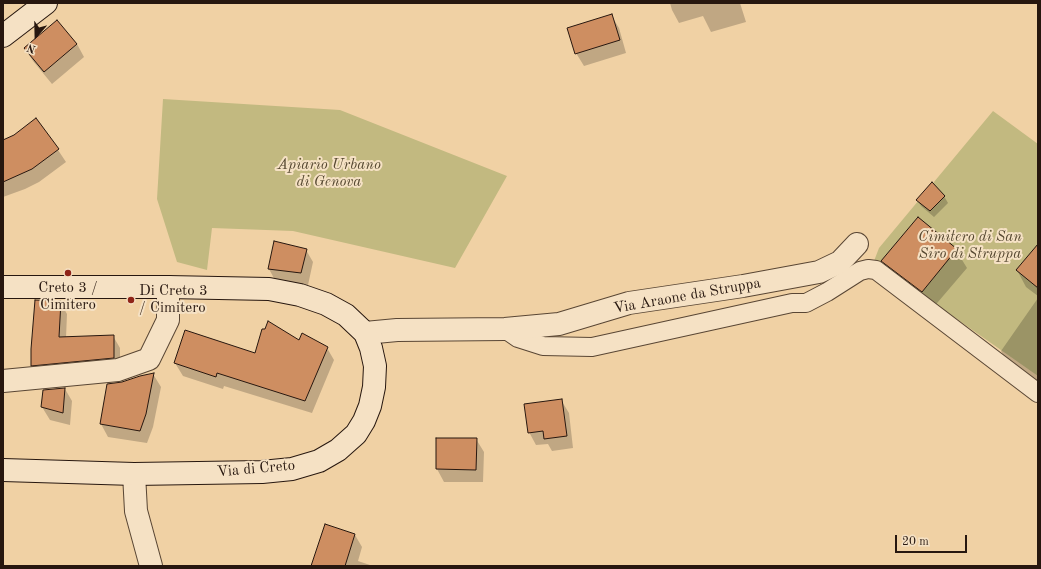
<!DOCTYPE html>
<style>
body{margin:0}
#map{position:relative;width:1041px;height:569px;overflow:hidden;background:#f0d1a4;font-family:"Old Standard TT",serif}
canvas{display:block}
.frame{position:absolute;inset:0;border:4px solid #27170f;pointer-events:none}
.north{position:absolute;left:16px;top:16px;width:40px;height:40px;-webkit-text-stroke:3px #f5e1c4;paint-order:stroke;rotate:200deg;font-size:11px;font-weight:700;line-height:16px;text-align:center;color:#27170f}
.north::after{content:'';display:block;margin:auto;width:14px;height:18px;background:#27170f;clip-path:polygon(50% 0,100% 100%,50% 72%,0 100%)}
.scale{position:absolute;left:895px;top:535px;width:72px;height:18px;box-sizing:border-box;border:2px solid #27170f;border-top:0;padding-left:5px;font-size:12px;line-height:14px;white-space:nowrap;color:#27170f;-webkit-text-stroke:3px #f5e1c4;paint-order:stroke}
</style>
<div id="map">
<canvas width="1041" height="569"></canvas>
<div class="frame"></div>
<div class="north">N</div>
<div class="scale">20 m</div>
</div>
<script>
const context = document.querySelector('canvas').getContext('2d');
context.lineJoin = 'round';
function paint(path, color) { context.fillStyle = color; context.fill(path, 'evenodd'); }
const poly = rows => new Path2D(rows.map(r => 'M' + r).join(''));
function strokePath(path, color, width, dash) { context.strokeStyle = color; context.lineWidth = width; context.lineCap = dash ? 'butt' : 'round'; context.setLineDash(dash || []); context.stroke(path); }
function label(font, color, halo, rows, align = 'center') {
  context.font = font + ' "Old Standard TT",serif'; context.lineWidth = 4; context.setLineDash([]); context.textBaseline = 'middle'; context.strokeStyle = halo; context.fillStyle = color; for (const [text, x, y, turn = 0] of rows) {
    context.save(); context.translate(x, y); context.rotate((+turn || 0) * Math.PI / 180); context.textAlign = isNaN(turn) ? turn : align; if (halo) context.strokeText(text, 0, 0); context.fillText(text, 0, 0); context.restore();
  }
}
const green = poly([
 [163,99,340,110,507,176,455,268,293,231,212,228,207,270,177,262,157,199],
 [993,111,1038,144,1038,376,874,261,879,248]
]);
const shadow = poly([
 [670,3,740,3,746,22,711,32,703,16,679,23,672,10],
 [611,15,619,28,626,53,584,66,576,53],
 [57,21,77,44,84,57,52,84,33,61,25,48],
 [36,119,58,150,66,162,39,182,25,189,3,197,3,140,15,135],
 [944,196,948,203,934,217,921,206,917,200],
 [918,218,956,250,967,268,932,309,893,279,882,261],
 [1038,246,1038,296,1026,287,1017,270],
 [306,250,313,262,308,285,276,282,269,269],
 [1038,298,1038,388,1010,367,1001,351],
 [60,302,67,314,66,338,113,336,120,348,120,370,39,377,32,365],
 [300,341,327,348,334,360,312,413,224,386,223,389,183,376,175,363,256,354],
 [153,374,161,387,153,427,147,443,108,437,101,424,108,384,122,383],
 [65,389,72,401,70,425,50,420,42,407],
 [561,400,569,413,573,448,552,451,548,444,536,445,529,432],
 [476,439,484,452,483,482,444,482,437,469],
 [355,535,362,547,358,561,373,566,312,566]
]);
const building = poly([
 [612,14,620,40,575,54,567,28,612,14],
 [57,20,77,44,44,72,24,48,57,20],
 [36,118,59,149,32,169,3,182,3,140,14,135,36,118],
 [932,182,945,196,930,211,916,200,932,182],
 [918,217,957,249,922,292,881,261,918,217],
 [274,241,307,249,301,273,268,269,274,241],
 [1038,244,1038,288,1016,270,1038,244],
 [35,300,61,301,59,337,114,335,114,358,31,366,31,349,35,300],
 [268,321,299,340,302,333,328,347,305,401,217,373,216,377,174,363,185,330,255,353,262,329,265,329,268,321],
 [154,373,146,414,140,431,100,424,107,384,122,382,140,376,154,373],
 [65,388,63,413,41,407,43,390,65,388],
 [562,399,567,436,544,439,543,431,528,433,524,404,562,399],
 [436,438,477,438,476,470,436,469,436,438],
 [325,524,355,534,345,566,311,566,325,524]
]);
const pedestrian = poly([
 [505,329,518,338,543,346,592,347,792,303,806,303,827,292,860,271,868,269,876,270,1038,393]
]);
const minor = poly([
 [365,333,397,330,505,329,559,324,629,303,743,286,819,272,840,262,857,244],
 [3,381,118,370,149,359,168,320,168,287],
 [134,474,136,511,151,566]
]);
const secondary = poly([
 [3,36,46,3],
 [3,287,168,287,269,289,300,295,326,304,346,315,365,333,371,348,375,366,374,387,370,406,364,421,356,434,338,450,319,461,292,469,262,472,134,474,3,470]
]);
const markers = [
 [68,273,4,"#8f2418"],
 [131,300,4,"#8f2418"]
];
const parkNames = [
 ["Apiario Urbano",329,165],
 ["di Genova",329,182],
 ["Cimitero di San",970,237],
 ["Siro di Struppa",970,254]
];
const poiNames = [
 ["Creto 3 /",68,288],
 ["Cimitero",68,305],
 ["Di Creto 3",139,291,"left"],
 ["/ Cimitero",139,308,"left"]
];
const streetNames = [
 ["Via Araone da Struppa",687,296,-10],
 ["Via di Creto",256,469,-5]
];
paint(green, '#c2b980');
paint(shadow, '#0003');
paint(building, '#ce8e61');
strokePath(building, '#27170f', 1);
strokePath(pedestrian, '#594634', 20);
strokePath(minor, '#594634', 24);
strokePath(secondary, '#27170f', 24);
strokePath(pedestrian, '#f5e1c4', 18);
strokePath(minor, '#f5e1c4', 22);
strokePath(secondary, '#f5e1c4', 22);
for (const [x, y, r, color] of markers) { const dot = new Path2D(); dot.arc(x, y, r, 0, 2 * Math.PI); context.fillStyle = color; context.fill(dot); strokePath(dot, '#f5e1c4', 1.5); }
label('italic 15px', '#564831', '#f5e1c4', parkNames);
label('15px', '#27170f', '#f5e1c4', poiNames);
label('15px', '#27170f', '#f5e1c4', streetNames);
</script>
